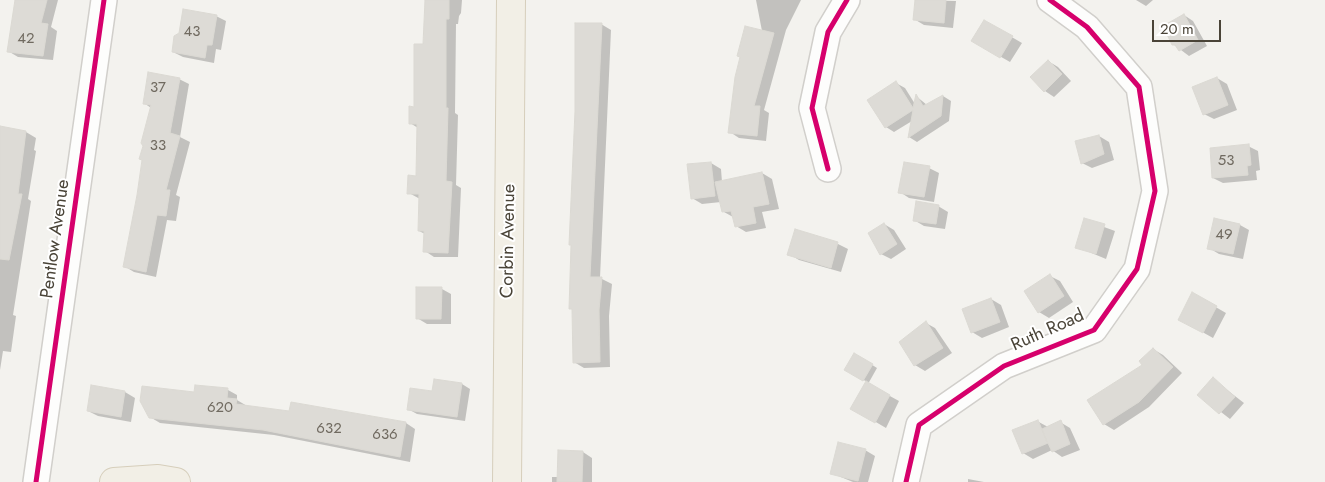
<!DOCTYPE html>
<style>
body{margin:0}
#map{position:relative;width:1325px;height:482px;overflow:hidden;background:#f3f2ee;font-family:Jost,sans-serif}
canvas{display:block}
.scale{position:absolute;left:1152px;top:20px;width:69px;height:22px;box-sizing:border-box;border:2px solid #4a4438;border-top:0;padding-left:6px;font-size:15px;line-height:18px;white-space:nowrap;color:#4a4438;-webkit-text-stroke:4px #fff;paint-order:stroke}
</style>
<div id="map">
<canvas width="1325" height="482"></canvas>
<div class="scale">20 m</div>
</div>
<script>
const context = document.querySelector('canvas').getContext('2d');
context.lineJoin = 'round';
function paint(path, color) { context.fillStyle = color; context.fill(path, 'evenodd'); }
const poly = rows => new Path2D(rows.map(r => 'M' + r).join(''));
function strokePath(path, color, width, dash) { context.strokeStyle = color; context.lineWidth = width; context.lineCap = dash ? 'butt' : 'round'; context.setLineDash(dash || []); context.stroke(path); }
function label(font, color, halo, rows, align = 'center') {
  context.font = font + ' Jost,sans-serif'; context.lineWidth = 4; context.setLineDash([]); context.textBaseline = 'middle'; context.strokeStyle = halo; context.fillStyle = color; for (const [text, x, y, turn = 0] of rows) {
    context.save(); context.translate(x, y); context.rotate((+turn || 0) * Math.PI / 180); context.textAlign = isNaN(turn) ? turn : align; if (halo) context.strokeText(text, 0, 0); context.fillText(text, 0, 0); context.restore();
  }
}
const shadow = poly([
 [22,0,58,0,51,27,57,31,53,60,18,57,8,51],
 [426,0,462,0,461,13,459,16,458,24,456,24,455,113,458,115,456,185,461,188,458,257,434,257,425,251,425,234,419,231,420,199,409,193,417,177,418,128,410,123,415,108,425,46],
 [756,0,801,0,786,30,764,110,769,113,766,141,739,138,730,132,762,31],
 [916,0,956,1,953,28,924,25,914,19],
 [1136,0,1153,0,1146,6],
 [1184,15,1193,21,1207,46,1189,56,1173,44],
 [216,16,226,21,221,50,216,49,214,63,183,57,173,52],
 [984,21,1022,43,1010,62,973,41],
 [601,24,611,30,600,278,612,284,609,316,610,367,584,368,574,362,573,245],
 [1048,61,1058,67,1071,81,1054,97,1045,91],
 [1217,78,1227,84,1237,110,1214,119,1204,114],
 [179,79,189,84,180,137,190,142,176,195,180,197,176,221,167,220,156,277,134,272,124,266,138,195,151,108,144,103],
 [896,83,905,88,915,104,916,96,927,105,943,96,951,101,949,121,917,142,909,137,912,121,894,132,886,127],
 [2,128,26,132,36,138,34,150,36,151,28,199,31,201,13,315,16,316,11,352,3,351,0,370,0,140],
 [1099,136,1109,142,1114,160,1092,168,1082,163],
 [1248,146,1258,151,1260,170,1256,171,1257,180,1223,183,1213,178],
 [711,163,721,169,722,182,762,173,772,179,779,209,762,212,766,228,746,232,736,226,733,217,724,212,721,202,702,204,692,198],
 [929,168,939,173,934,202,909,198,900,192],
 [938,206,948,212,945,229,924,226,914,220],
 [1085,220,1115,231,1106,259,1077,247],
 [884,224,894,230,906,249,891,259,881,254],
 [1240,225,1249,230,1243,259,1219,254,1209,248],
 [796,231,838,244,848,249,841,272,799,260,789,254],
 [1050,276,1060,281,1073,302,1049,318,1039,312],
 [442,289,451,294,451,324,427,324,417,318],
 [1193,294,1226,313,1213,338,1179,319],
 [991,299,1001,305,1009,327,982,338,972,332],
 [926,323,935,328,952,353,925,371,915,365],
 [1153,349,1163,355,1182,373,1149,407,1114,430,1104,424,1088,400,1144,365],
 [855,354,877,368,868,384,899,401,886,428,852,408,867,382,846,369],
 [1213,379,1244,403,1230,419,1199,395],
 [462,384,470,389,465,421,417,414,408,409,433,393],
 [228,390,237,395,237,400,247,406,290,413,406,423,415,429,410,462,274,435,160,423,150,417,195,393],
 [125,392,135,398,131,422,98,416,88,411],
 [1037,421,1048,427,1060,422,1070,428,1080,450,1062,457,1052,450,1033,459,1023,453],
 [865,450,875,456,868,482,853,482,831,473],
 [583,452,592,458,592,482,552,482,552,477,559,477],
 [968,479,984,482,968,482]
]);
const building = poly([
 [15,0,47,0,41,23,48,24,43,56,7,52,15,0],
 [425,0,449,0,449,19,446,19,446,108,448,108,446,181,452,182,448,253,423,252,424,231,418,231,419,194,407,194,408,175,416,176,417,124,409,124,409,106,414,107,414,44,423,44,425,0],
 [915,0,946,0,944,23,913,20,915,0],
 [183,9,217,15,212,45,207,45,205,58,172,52,174,36,179,33,183,9],
 [1184,14,1198,40,1179,51,1175,45,1172,45,1163,26,1184,14],
 [984,20,1013,36,1000,58,971,41,984,20],
 [575,23,602,23,590,277,602,277,599,310,600,362,573,363,572,309,569,309,571,245,569,245,575,111,575,23],
 [745,26,774,33,754,106,760,106,757,136,728,133,735,77,740,57,737,56,745,26],
 [1048,60,1062,74,1044,92,1030,77,1048,60],
 [148,72,180,78,170,133,180,136,166,190,170,190,166,216,157,215,146,272,123,267,137,195,142,160,139,159,143,146,141,143,151,105,143,104,148,72],
 [1217,77,1228,105,1203,115,1192,87,1217,77],
 [896,81,913,108,916,94,923,106,943,95,941,116,908,138,913,110,885,128,867,100,896,81],
 [0,126,26,131,18,194,22,194,9,260,0,259,0,126],
 [1099,135,1104,154,1081,164,1075,141,1099,135],
 [1249,144,1251,165,1247,166,1248,175,1212,178,1210,148,1249,144],
 [711,162,715,196,691,199,687,164,711,162],
 [904,162,930,166,924,197,898,193,904,162],
 [762,172,769,204,753,207,756,223,735,227,731,211,722,212,715,182,762,172],
 [916,201,939,205,936,224,913,221,916,201],
 [1084,218,1105,224,1096,254,1075,248,1084,218],
 [1214,218,1240,224,1233,254,1207,249,1214,218],
 [884,223,897,244,880,255,868,233,884,223],
 [795,229,838,242,831,268,787,255,795,229],
 [1050,274,1064,296,1038,313,1024,291,1050,274],
 [416,287,442,287,441,319,416,319,416,287],
 [1192,292,1217,306,1203,333,1178,320,1192,292],
 [991,298,1000,322,971,333,962,309,991,298],
 [926,321,943,348,914,366,899,342,926,321],
 [1153,348,1173,367,1139,402,1103,425,1087,400,1142,365,1139,361,1153,348],
 [854,353,873,364,863,381,844,370,854,353],
 [1213,377,1235,397,1219,414,1197,395,1213,377],
 [434,379,462,383,457,417,407,410,410,388,432,391,434,379],
 [866,381,890,395,875,423,850,409,866,381],
 [91,385,125,391,121,417,87,411,91,385],
 [195,385,228,388,227,398,237,399,236,404,289,411,291,402,406,422,400,457,263,430,149,418,140,401,142,386,194,392,195,385],
 [1038,420,1047,442,1042,429,1061,420,1070,444,1052,452,1048,443,1022,454,1012,430,1038,420],
 [838,442,866,449,858,481,830,474,838,442],
 [558,450,583,451,582,482,557,482,558,450]
]);
const minor = poly([
 [828,169,812,108,828,32,847,0],
 [36,482,104,0],
 [906,482,919,425,1004,366,1094,330,1137,269,1155,191,1139,87,1087,27,1050,0]
]);
const major = poly([
 [114,482,158,479,176,482],
 [507,482,511,0]
]);
const cycleway = poly([
 [828,169,812,108,828,32,847,0],
 [36,482,104,0],
 [906,482,919,425,1004,366,1094,330,1137,269,1155,191,1139,87,1087,27,1050,0]
]);
const numberNames = [
 ["43",192,32],
 ["42",26,39],
 ["37",158,88],
 ["33",158,146],
 ["53",1226,161],
 ["49",1224,235],
 ["620",220,408],
 ["632",329,429],
 ["636",385,435]
];
const streetNames = [
 ["Pentlow Avenue",56,239,-82],
 ["Corbin Avenue",509,241,-89],
 ["Ruth Road",1048,331,-24]
];
paint(shadow, '#0003');
paint(building, '#dddbd6');
strokePath(building, '#dbd9d3', 1);
strokePath(minor, '#d1cfcb', 28);
strokePath(major, '#d6cebb', 30);
strokePath(minor, '#fdfdfc', 25);
strokePath(major, '#f2efe6', 28);
strokePath(cycleway, '#d6006c', 5);
label('15px', '#706a60', null, numberNames);
label('18px', '#4a4438', '#fff', streetNames);
</script>
